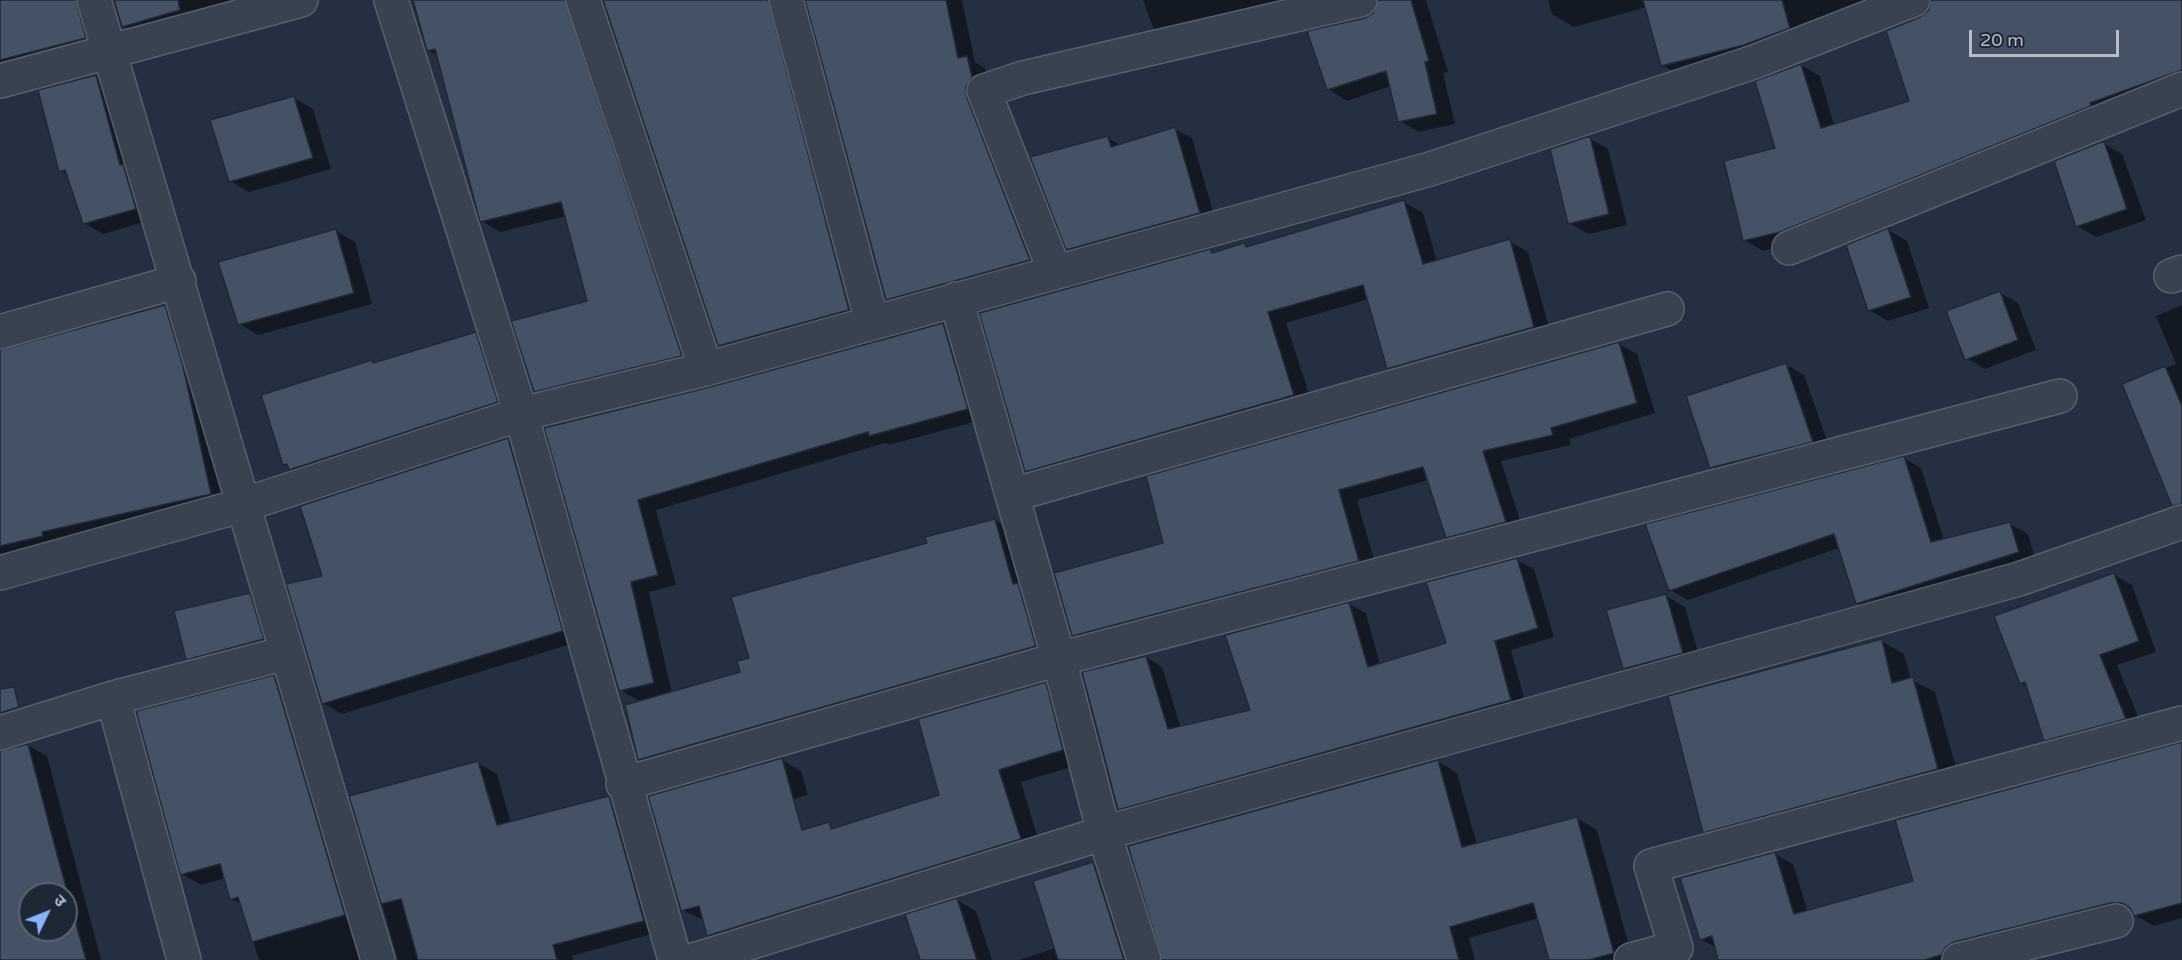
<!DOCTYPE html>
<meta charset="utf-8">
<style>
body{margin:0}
#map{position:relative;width:2182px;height:960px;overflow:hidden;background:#243041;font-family:"Varela Round","Noto Sans Devanagari",sans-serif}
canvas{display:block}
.north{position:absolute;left:18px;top:882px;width:60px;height:60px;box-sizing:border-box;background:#1d2736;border:2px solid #5a6372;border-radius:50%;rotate:47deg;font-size:16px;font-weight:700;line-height:24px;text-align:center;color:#b5bdcb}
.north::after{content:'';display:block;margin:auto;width:21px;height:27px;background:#88b4fc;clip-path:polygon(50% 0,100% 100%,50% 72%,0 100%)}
.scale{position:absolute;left:1969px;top:30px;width:150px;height:27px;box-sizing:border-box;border:3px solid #b5bdcb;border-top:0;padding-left:8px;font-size:18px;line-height:21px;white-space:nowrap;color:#b5bdcb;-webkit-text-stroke:4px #1d2736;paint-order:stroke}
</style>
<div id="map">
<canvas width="2182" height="960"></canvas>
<div class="north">उ</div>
<div class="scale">20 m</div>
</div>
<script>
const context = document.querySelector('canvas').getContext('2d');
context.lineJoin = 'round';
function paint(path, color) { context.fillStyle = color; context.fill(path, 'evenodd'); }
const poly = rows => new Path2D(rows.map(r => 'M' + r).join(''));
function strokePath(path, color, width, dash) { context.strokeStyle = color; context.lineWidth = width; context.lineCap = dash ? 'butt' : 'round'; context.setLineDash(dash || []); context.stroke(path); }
const shadow = poly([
 [0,0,102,0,107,51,0,79],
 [114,0,275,0,145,39,123,26],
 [414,0,586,0,699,366,554,401,535,391,589,302,566,216,500,232,482,221,438,56,428,50],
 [604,0,790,0,867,320,738,356,719,345],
 [807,0,962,0,975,62,985,68,1048,270,905,310,887,299],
 [1143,0,1342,0,1173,39,1153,28],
 [1380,0,1426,0,1448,72,1443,73,1455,124,1419,132,1400,121,1391,86,1347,101,1328,89,1309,32,1373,15],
 [1548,0,1914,0,1683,77,1662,65,1647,7,1574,27,1552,14],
 [1932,0,2182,0,2182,86,1799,242,1763,251,1745,240,1777,149,1801,65,1820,76,1834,125,1911,102,1921,19,1929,12],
 [95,76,114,87,154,219,103,234,84,223,68,175,60,171],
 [294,98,313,109,331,169,249,192,230,181],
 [1175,129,1192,138,1216,222,1085,259,1068,249,1108,138,1120,145],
 [1589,138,1608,149,1627,225,1589,234,1569,223],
 [2103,143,2122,154,2146,220,2096,237,2077,226],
 [1404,202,1423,213,1437,261,1509,241,1528,252,1552,338,1408,379,1389,368,1369,299,1286,323,1313,406,1045,482,1026,471,1210,251,1215,254,1244,244,1249,247],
 [1888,230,1907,241,1929,308,1888,321,1869,310],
 [336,231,355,242,372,304,258,335,239,324],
 [1999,292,2018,303,2036,350,1985,369,1966,358],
 [2182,305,2182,479,2124,385,2176,364,2156,316],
 [164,306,183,317,230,505,0,564,0,351],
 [943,325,961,335,985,419,889,445,885,443,656,510,676,585,649,592,672,693,742,673,750,659,929,544,995,520,1012,530,1052,655,656,769,639,759,641,702,620,690,546,429,711,389],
 [475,333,494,344,516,413,309,480,284,464,372,362,376,364],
 [1619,344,1637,354,1655,413,1569,439,1571,445,1501,461,1524,532,1466,548,1447,537,1429,480,1357,500,1377,571,1092,646,1073,635,1164,544],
 [1785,364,1804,375,1831,452,1731,478,1712,467],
 [508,440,527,451,581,641,342,714,323,703,324,577],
 [1904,458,1921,468,1944,540,2010,524,2028,534,2036,562,1874,613,1857,603,1839,548,1688,600,1670,590],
 [1517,560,1534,569,1554,637,1511,650,1527,709,1136,818,1119,809,1146,657,1162,667,1181,728,1252,711,1349,604,1366,613,1380,665,1448,644],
 [2114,575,2132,585,2156,652,2117,665,2143,729,2063,750,2045,740,2028,687,2021,683],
 [250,595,269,606,282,650,206,670,187,659],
 [1666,596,1685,607,1701,663,1644,679,1625,668],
 [1881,641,1904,654,1911,680,1935,692,1960,782,1727,845,1704,832],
 [274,677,293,688,374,960,259,960,242,904,231,899,226,878,201,885,182,874],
 [1045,684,1068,697,1085,763,1021,782,1042,852,859,909,836,896,941,796],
 [2182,744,2182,918,2154,926,2131,913,1973,952,1962,960,1720,960,1716,948,1701,939,1775,854,1793,864,1808,912,1915,882],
 [28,745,47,756,101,960,2,960,0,951,0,752],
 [30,894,66,894,66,930,30,930],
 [782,760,801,771,808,795,757,809,788,928,727,946,708,935,704,920,682,910],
 [1438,761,1457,773,1477,845,1577,818,1597,830,1633,960,1550,960,1539,918,1469,938,1475,960,1164,960],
 [478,763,497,774,511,823,609,798,628,809,663,931,572,956,573,960,398,960,351,797],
 [1093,864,1113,875,1140,960,1019,960,1056,948],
 [957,900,976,911,992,960,922,960]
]);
const building = poly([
 [0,0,76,0,86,38,0,60,0,0],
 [114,0,178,0,180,10,122,27,114,0],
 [413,0,565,0,682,356,534,392,511,321,587,301,561,202,480,222,435,49,427,51,413,0],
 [603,0,768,0,849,310,718,346,603,0],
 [805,0,946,0,958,58,967,56,972,77,966,87,967,98,1030,260,886,300,805,0],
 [1378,0,1411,0,1429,61,1425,62,1437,114,1398,122,1386,71,1327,90,1307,31,1365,18,1373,13,1378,0],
 [1643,0,1782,0,1790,28,1744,45,1661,66,1643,0],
 [1931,0,2182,0,2182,70,2090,103,2091,106,1780,232,1743,241,1724,161,1775,148,1755,81,1801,64,1821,128,1909,101,1886,31,1920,17,1928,11,1931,0],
 [96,75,120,165,123,164,136,209,83,224,65,170,59,172,38,90,96,75],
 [294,96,313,158,229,182,210,120,294,96],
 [1175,127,1200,213,1066,250,1030,157,1108,136,1111,147,1175,127],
 [1590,136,1609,214,1568,224,1550,149,1590,136],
 [2104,141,2127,209,2076,227,2054,161,2104,141],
 [1404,200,1423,264,1510,239,1534,327,1387,369,1363,285,1268,312,1294,395,1025,472,979,313,1210,249,1212,253,1244,243,1246,247,1404,200],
 [1888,228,1911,297,1868,311,1846,245,1888,228],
 [336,229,354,293,238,325,218,262,336,229],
 [2000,291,2018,340,1965,360,1946,311,2000,291],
 [165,305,183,366,211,494,42,532,43,536,0,546,0,350,165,305],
 [943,323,968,409,869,436,868,432,638,500,658,575,631,582,654,683,619,691,544,428,710,387,943,323],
 [476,332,498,402,289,470,287,464,283,465,261,395,372,360,373,363,476,332],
 [1619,342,1637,403,1551,428,1553,435,1483,451,1506,522,1446,538,1423,467,1339,490,1359,561,1072,636,1054,573,1163,543,1146,476,1619,342],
 [1786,363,1813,442,1710,468,1686,396,1786,363],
 [2165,366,2182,406,2182,504,2172,506,2122,384,2165,366],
 [508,438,563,631,322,704,286,584,322,576,300,506,508,438],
 [1904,456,1931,542,2010,522,2019,552,1856,604,1834,534,1669,591,1645,524,1904,456],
 [995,519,1013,584,1018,583,1036,646,638,760,625,705,740,672,737,661,749,658,731,597,927,543,925,537,995,519],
 [1517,558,1538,628,1495,641,1511,700,1118,810,1082,672,1146,656,1168,729,1250,710,1225,635,1349,602,1368,667,1446,643,1426,582,1517,558],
 [2114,573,2139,641,2100,655,2126,719,2044,741,2025,682,2020,684,1994,616,2114,573],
 [250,593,264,639,186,660,174,611,250,593],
 [1666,594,1683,653,1623,669,1606,610,1666,594],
 [1882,639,1892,683,1913,677,1938,769,1703,833,1668,696,1882,639],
 [274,675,345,915,252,942,238,897,230,900,220,864,180,875,136,711,274,675],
 [1046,682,1063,750,999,770,1021,839,707,936,699,906,681,911,648,796,782,758,802,830,829,822,831,829,939,795,918,719,1046,682],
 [14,687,19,707,0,713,0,689,14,687],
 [2182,742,2182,903,2134,916,2130,908,2122,903,2111,903,1954,942,1946,947,1941,955,1924,960,1718,960,1712,936,1700,940,1680,878,1775,852,1794,914,1913,881,1895,820,2182,742],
 [28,744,54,843,86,960,0,960,0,751,28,744],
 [30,894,66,894,66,930,30,930,30,894],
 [1438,760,1462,847,1577,817,1614,953,1589,960,1549,960,1533,903,1450,927,1459,960,1162,960,1128,846,1438,760],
 [478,761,497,825,609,796,644,921,553,945,557,960,418,960,401,899,381,904,349,796,478,761],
 [1093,862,1124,960,1058,960,1033,881,1093,862],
 [957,898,977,960,920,960,905,914,957,898]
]);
const street = poly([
 [94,0,378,960],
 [391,0,521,414,675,960],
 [583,0,706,369],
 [786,0,872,322],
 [0,81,301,0],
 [1789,248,2182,89],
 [1055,272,984,91,1023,78,1360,0],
 [2171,276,2182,272],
 [956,299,1059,659,1104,833,1144,960],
 [0,332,179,281],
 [1012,495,1667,309],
 [0,573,243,505,521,414,706,369,1430,169,1754,62,1913,0],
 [113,698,184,960],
 [0,733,113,698,286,653],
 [623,784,1059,659,2060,396],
 [694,960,1104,833,2019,579,2182,522],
 [1631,960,1676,948,1651,866,2182,723],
 [1959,960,2116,921]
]);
paint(shadow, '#0007');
paint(building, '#455265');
strokePath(building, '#1f2938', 1.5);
strokePath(street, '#56606e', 36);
strokePath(street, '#384250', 33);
</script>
